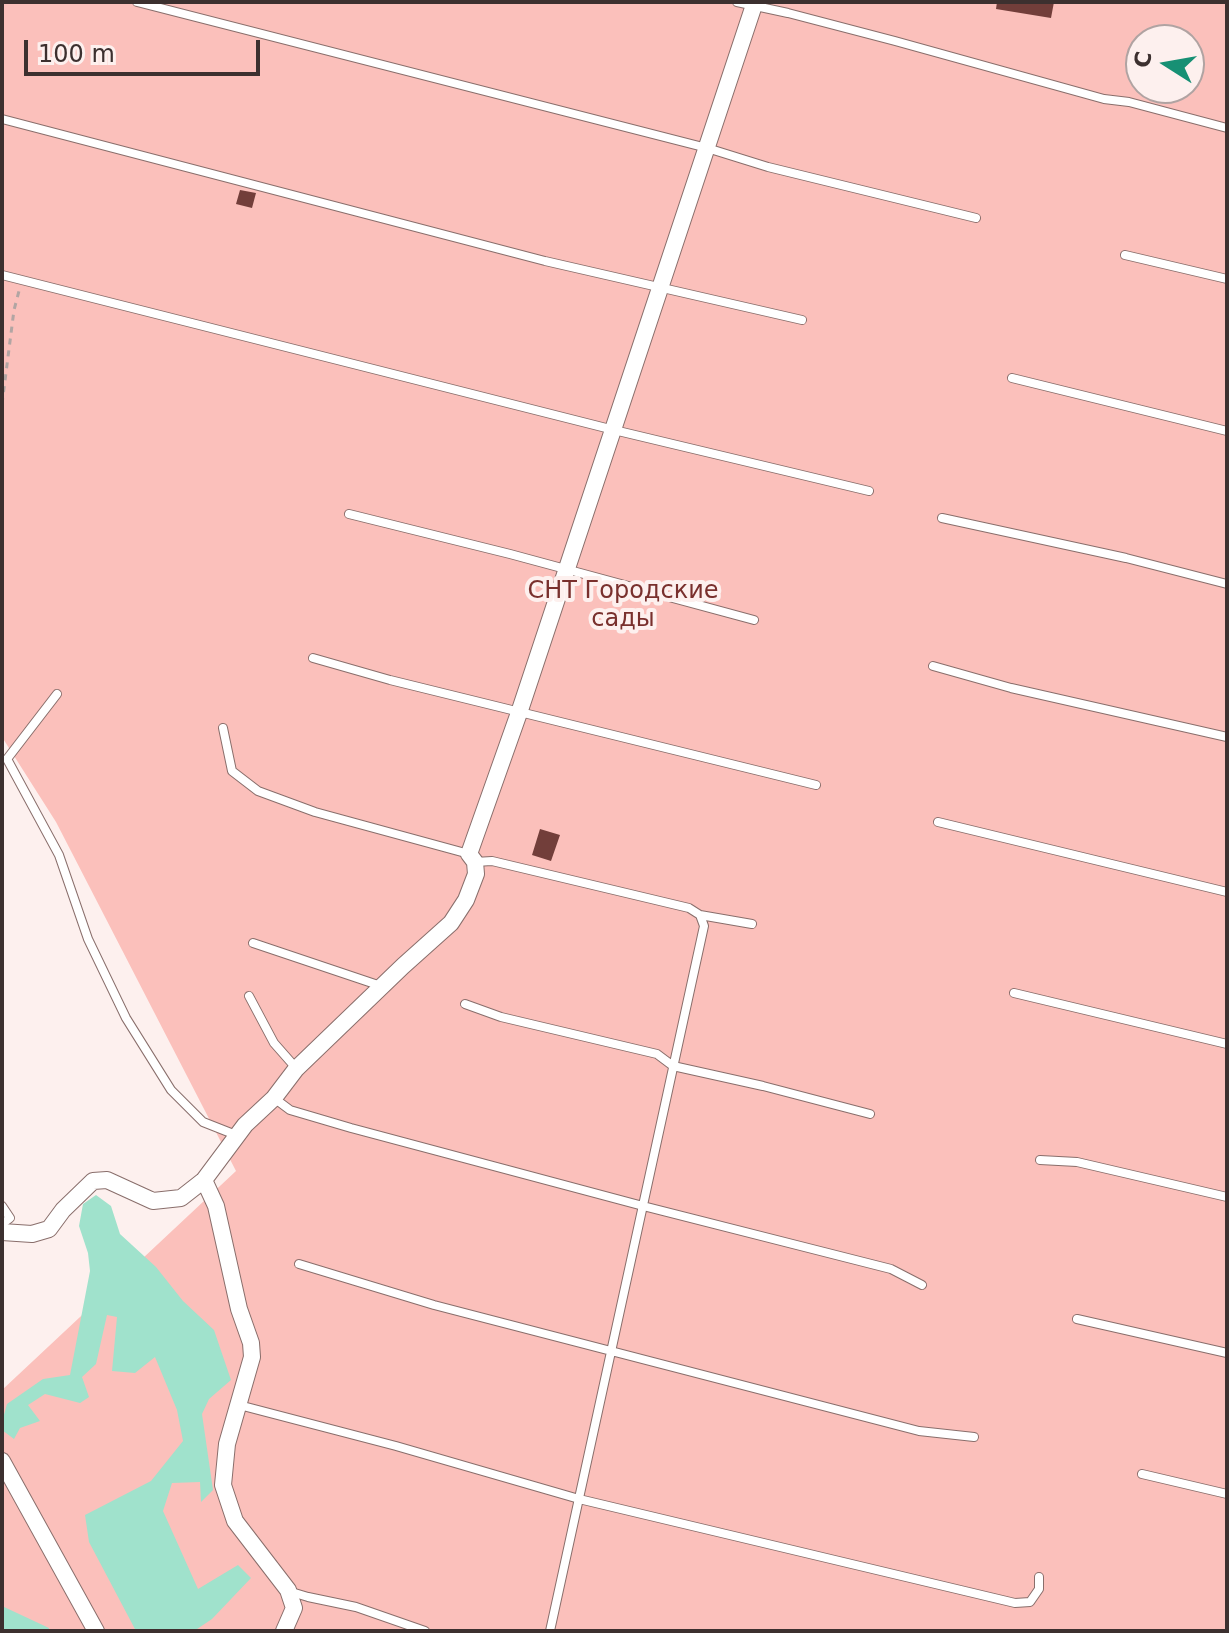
<!DOCTYPE html>
<meta charset="utf-8">
<style>
body{margin:0}
#map{position:relative;width:1229px;height:1633px;overflow:hidden;background:#fdf0ee;font-family:"DejaVu Sans",sans-serif}
canvas{display:block}
.frame{position:absolute;inset:0;border:4px solid #3c302f;pointer-events:none}
.north{position:absolute;left:1125px;top:24px;width:80px;height:80px;box-sizing:border-box;background:#fdf0ee;border:2px solid #b0a3a2;border-radius:50%;rotate:281deg;font-size:22px;font-weight:700;line-height:32px;text-align:center;color:#3c302f}
.north::after{content:'';display:block;margin:auto;width:28px;height:36px;background:#179074;clip-path:polygon(50% 0,100% 100%,50% 72%,0 100%)}
.scale{position:absolute;left:24px;top:40px;width:236px;height:36px;box-sizing:border-box;border:4px solid #3c302f;border-top:0;padding-left:10px;font-size:24px;line-height:28px;white-space:nowrap;color:#3c302f;-webkit-text-stroke:6px #fdf0ee;paint-order:stroke}
</style>
<div id="map">
<canvas width="1229" height="1633"></canvas>
<div class="frame"></div>
<div class="north">С</div>
<div class="scale">100 m</div>
</div>
<script>
const context = document.querySelector('canvas').getContext('2d');
context.lineJoin = 'round';
function paint(path, color) { context.fillStyle = color; context.fill(path, 'evenodd'); }
const poly = rows => new Path2D(rows.map(r => 'M' + r).join(''));
function strokePath(path, color, width, dash) { context.strokeStyle = color; context.lineWidth = width; context.lineCap = dash ? 'butt' : 'round'; context.setLineDash(dash || []); context.stroke(path); }
function label(font, color, halo, rows, align = 'center') {
  context.font = font + ' "DejaVu Sans",sans-serif'; context.lineWidth = 8; context.setLineDash([]); context.textBaseline = 'middle'; context.strokeStyle = halo; context.fillStyle = color; for (const [text, x, y, turn = 0] of rows) {
    context.save(); context.translate(x, y); context.rotate((+turn || 0) * Math.PI / 180); context.textAlign = isNaN(turn) ? turn : align; if (halo) context.strokeText(text, 0, 0); context.fillText(text, 0, 0); context.restore();
  }
}
const green = poly([
 [2,2,1227,2,1227,1631,2,1631,2,1390,236,1171,56,822,2,737],
 [1141,40,1189,40,1189,88,1141,88]
]);
const water = poly([
 [96,1195,111,1206,120,1234,156,1267,183,1301,214,1330,231,1380,209,1399,202,1414,213,1490,201,1502,200,1482,172,1483,163,1511,198,1589,238,1565,251,1578,212,1619,194,1631,136,1631,89,1542,85,1515,151,1481,183,1441,177,1410,155,1357,135,1373,112,1371,117,1317,107,1315,96,1364,82,1377,89,1397,80,1403,45,1394,28,1405,40,1421,20,1428,14,1439,2,1430,2,1422,7,1404,43,1379,70,1375,90,1271,88,1253,79,1226,83,1204],
 [2,1606,49,1628,48,1631,2,1631]
]);
const building = poly([
 [997,2,1054,2,1051,18,996,9],
 [240,190,256,193,252,208,236,204],
 [540,829,560,835,551,861,532,855]
]);
const path = poly([
 [2,404,14,310,19,291]
]);
const service = poly([
 [137,2,707,148,768,167,976,218],
 [737,2,788,13,895,41,1104,99,1129,102,1227,128],
 [2,119,545,261,802,320],
 [1125,255,1227,279],
 [2,275,614,430,869,491],
 [1012,378,1227,431],
 [349,514,510,554,754,620],
 [942,518,1126,558,1227,584],
 [313,658,390,680,816,785],
 [933,666,1011,688,1227,737],
 [57,694,7,759,59,855,88,939,126,1018,171,1090,203,1122,236,1135],
 [223,728,232,771,258,791,315,812,469,854],
 [938,822,1227,892],
 [475,862,492,861,689,908,700,915,704,926,550,1631],
 [700,915,752,924],
 [253,943,381,986],
 [1014,993,1227,1044],
 [249,996,274,1043,296,1068],
 [465,1004,501,1017,657,1054,673,1066,763,1086,870,1114],
 [274,1098,290,1110,351,1128,643,1206,891,1269,922,1285],
 [1040,1160,1077,1162,1227,1197],
 [2,1206,10,1218,2,1224],
 [299,1264,434,1305,919,1431,974,1437],
 [1077,1319,1227,1353],
 [239,1405,396,1446,579,1499,1015,1603,1030,1602,1039,1589,1039,1577],
 [1142,1474,1227,1494],
 [288,1591,308,1597,356,1607,425,1631]
]);
const minor = poly([
 [204,1180,216,1206,239,1309,251,1343,252,1357,227,1444,223,1485,235,1521,288,1590,294,1608,284,1631],
 [2,1232,32,1234,49,1229,63,1210,93,1181,107,1180,153,1201,181,1198,204,1180,245,1125,274,1098,296,1069,403,966,451,923,466,900,476,874,475,862,469,854,520,710,755,2],
 [2,1461,96,1631]
]);
const parkNames = [
 ["СНТ Городские",623,592],
 ["сады",623,620]
];
paint(green, '#fbc0bb');
paint(water, '#a0e2cc');
paint(building, '#723e3a');
strokePath(service, '#896e6b', 10);
strokePath(minor, '#896e6b', 18);
strokePath(path, '#b2a5a3', 3, [6, 6]);
strokePath(service, '#fff', 8);
strokePath(minor, '#fff', 16);
label('24px', '#79302d', '#fdf0ee', parkNames);
</script>
